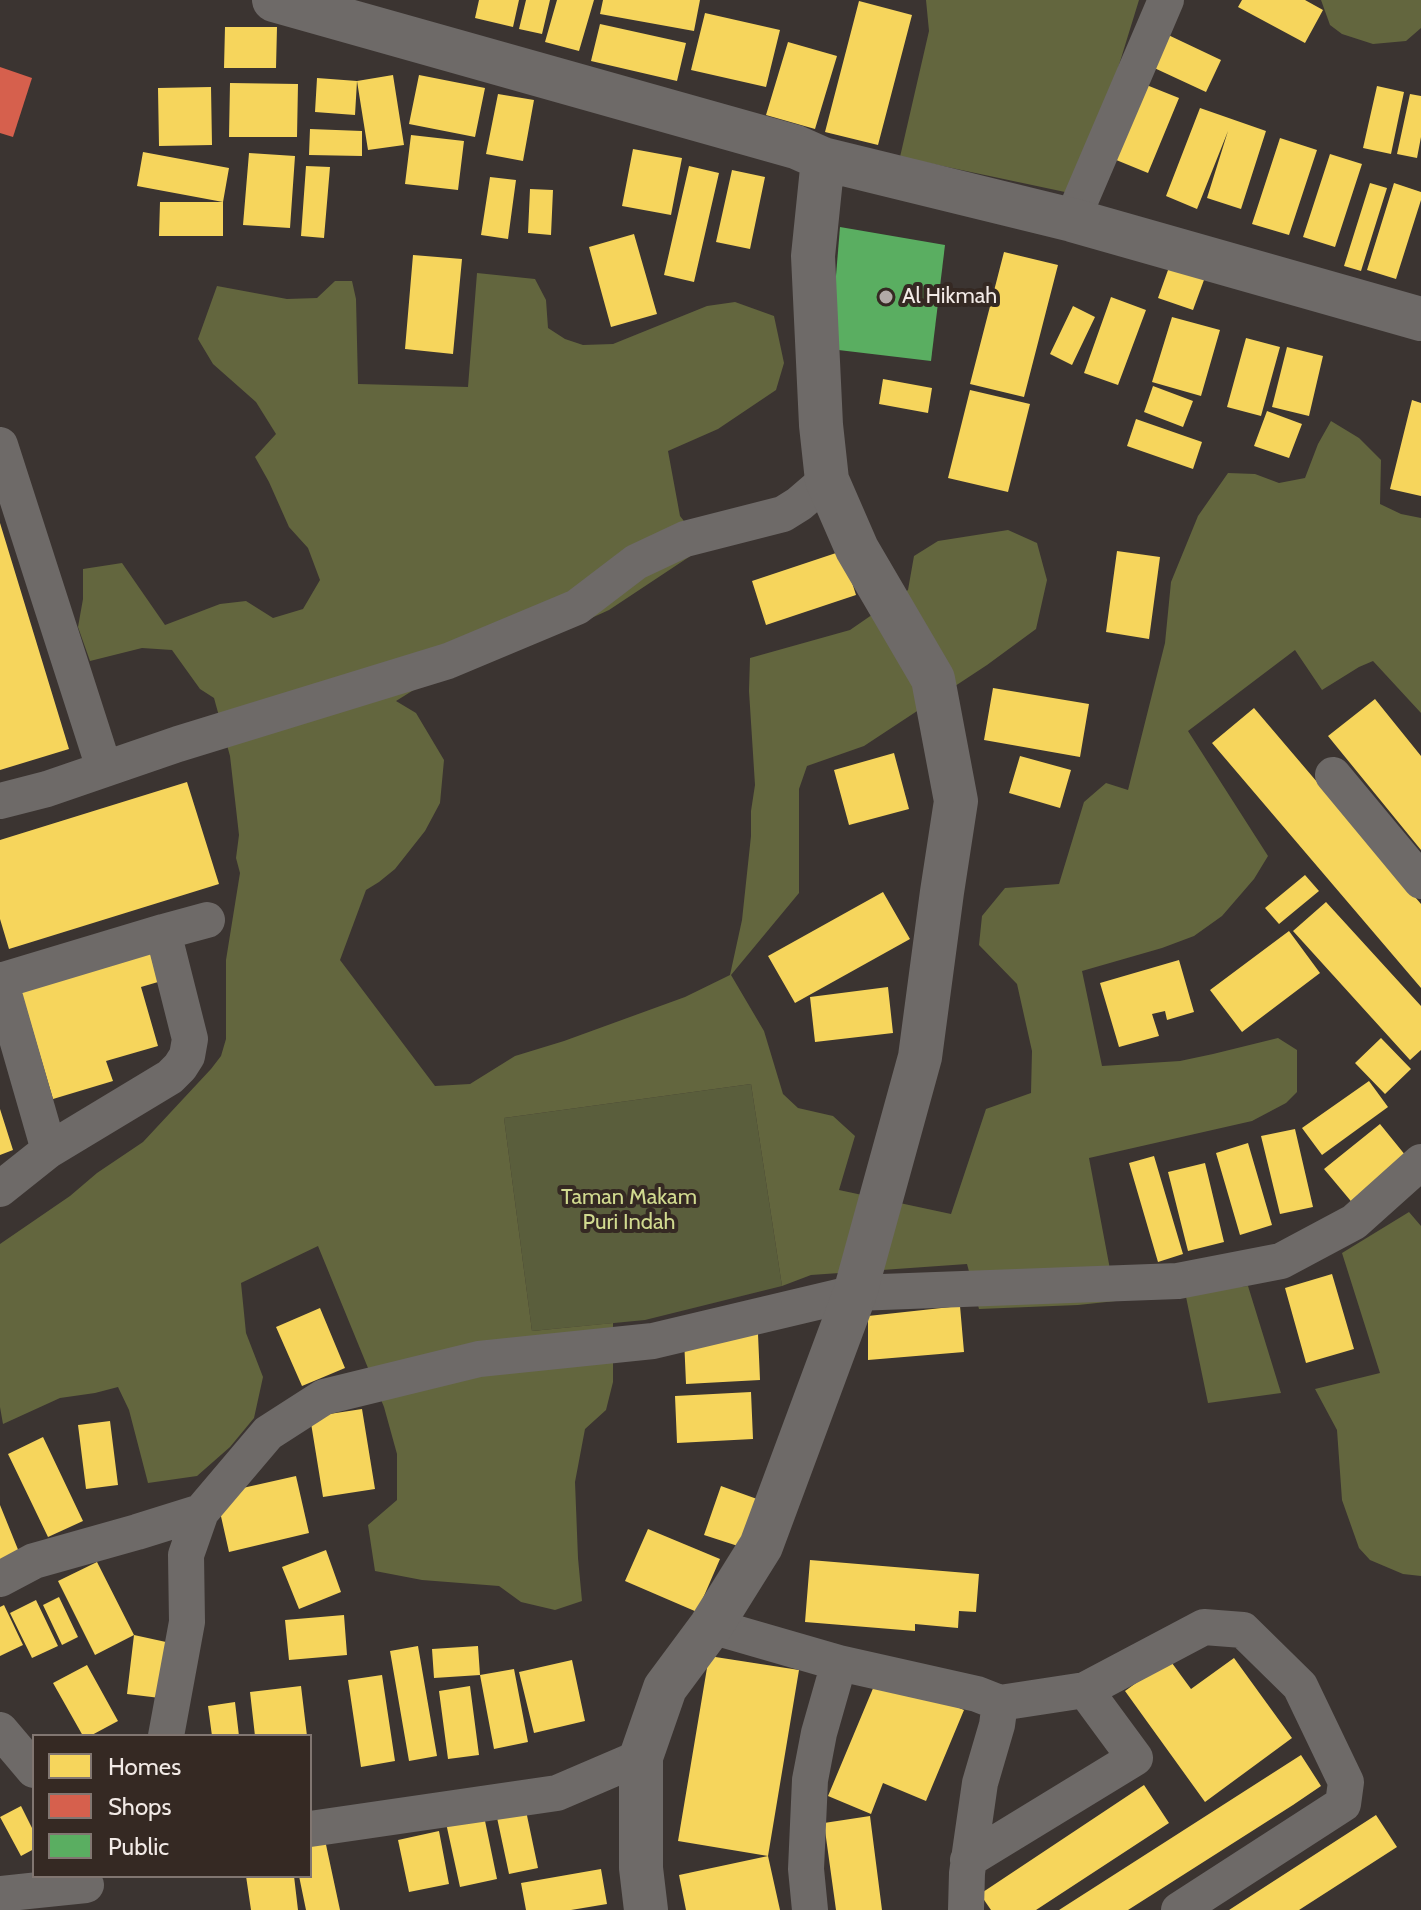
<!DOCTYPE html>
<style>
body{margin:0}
#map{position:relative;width:1421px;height:1910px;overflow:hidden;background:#3b3431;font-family:Cabin,sans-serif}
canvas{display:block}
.legend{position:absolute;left:32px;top:1734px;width:280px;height:144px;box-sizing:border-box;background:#352923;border:2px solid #817671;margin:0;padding:10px 14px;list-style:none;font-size:24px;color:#f2eae6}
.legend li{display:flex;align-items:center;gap:16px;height:40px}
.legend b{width:40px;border:2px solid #817671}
</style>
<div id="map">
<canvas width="1421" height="1910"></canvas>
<ul class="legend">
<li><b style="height:22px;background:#f6d55c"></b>Homes</li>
<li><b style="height:22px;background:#d6604d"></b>Shops</li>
<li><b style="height:22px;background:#5aae61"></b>Public</li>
</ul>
</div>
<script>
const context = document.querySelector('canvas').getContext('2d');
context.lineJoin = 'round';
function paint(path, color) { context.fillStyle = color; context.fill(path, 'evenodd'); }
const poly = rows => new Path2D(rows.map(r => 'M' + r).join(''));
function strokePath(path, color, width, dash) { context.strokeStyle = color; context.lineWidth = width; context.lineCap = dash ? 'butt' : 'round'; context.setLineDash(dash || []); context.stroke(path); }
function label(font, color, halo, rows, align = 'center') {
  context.font = font + ' Cabin,sans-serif'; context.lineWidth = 8; context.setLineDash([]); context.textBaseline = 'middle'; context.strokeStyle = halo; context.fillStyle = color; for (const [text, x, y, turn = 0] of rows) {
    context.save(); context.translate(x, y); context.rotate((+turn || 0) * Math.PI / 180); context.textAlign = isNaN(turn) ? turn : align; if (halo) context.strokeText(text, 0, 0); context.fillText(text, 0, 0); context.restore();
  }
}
const green = poly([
 [751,1084,782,1286,645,1320,532,1331,504,1118]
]);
const forest = poly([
 [926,0,1139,0,1094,146,1065,192,900,157,929,31],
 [1321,0,1421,0,1421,28,1406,41,1373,44,1342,34,1330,25],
 [477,273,535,279,546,300,548,328,565,339,583,345,613,344,707,306,735,302,774,316,784,363,776,390,718,429,668,451,680,516,704,547,609,610,576,625,441,673,396,701,416,713,444,760,440,803,425,831,395,869,379,882,366,890,340,960,435,1086,470,1084,515,1056,564,1041,685,997,730,975,742,920,751,836,751,811,755,785,749,691,750,658,850,630,908,590,914,556,938,541,1008,530,1037,543,1047,580,1036,629,987,665,864,746,807,766,799,789,799,893,731,975,764,1031,783,1094,798,1108,833,1116,855,1136,839,1190,951,1214,986,1109,1031,1093,1032,1051,1017,984,979,945,982,916,1005,888,1059,884,1084,802,1106,783,1128,790,1165,643,1171,582,1198,516,1228,473,1255,474,1279,483,1305,478,1318,444,1331,421,1359,438,1381,460,1380,504,1401,514,1421,518,1421,713,1373,661,1359,667,1322,690,1295,650,1188,731,1268,856,1254,879,1222,916,1194,936,1162,948,1082,971,1102,1066,1180,1061,1213,1054,1278,1038,1297,1050,1297,1092,1286,1103,1252,1121,1089,1158,1116,1301,1078,1305,979,1309,967,1264,811,1275,782,1286,751,1084,504,1118,532,1331,613,1323,613,1382,606,1410,585,1429,575,1482,578,1558,582,1601,555,1610,521,1602,499,1586,422,1580,375,1571,368,1525,397,1500,397,1454,384,1407,318,1246,241,1283,246,1333,263,1377,254,1418,230,1447,197,1476,148,1483,129,1410,118,1387,95,1393,60,1398,3,1424,0,1407,0,1244,70,1196,97,1173,143,1142,211,1069,221,1056,226,1039,226,960,240,873,236,858,239,835,230,756,214,698,200,689,172,650,142,648,90,661,78,627,83,599,83,569,122,563,165,625,220,604,246,601,273,618,303,609,320,580,308,548,289,527,269,482,255,457,276,434,256,402,213,364,198,339,217,286,287,299,317,298,335,281,352,281,356,299,358,384,468,387],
 [1409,1212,1421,1226,1421,1576,1403,1574,1370,1560,1359,1548,1342,1500,1337,1430,1315,1389,1380,1373,1342,1253],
 [1248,1286,1281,1393,1208,1403,1185,1292]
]);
const homes = poly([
 [479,0,519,0,513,27,475,18],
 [526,0,550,0,542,34,519,29],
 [557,0,594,0,579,51,545,42],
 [603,0,700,0,694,31,600,14],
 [1242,0,1305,0,1323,10,1305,43,1238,7],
 [859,1,912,15,878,145,825,132],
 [705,13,780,30,766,87,691,70],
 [600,24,686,43,677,81,591,61],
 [225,27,277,27,276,68,224,68],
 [1164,33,1221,60,1206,92,1150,66],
 [788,42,837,56,815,129,766,115],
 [393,75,404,145,368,150,357,81,355,115,315,112,317,78,357,81],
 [419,75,485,88,475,137,409,124],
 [1134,80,1179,98,1148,173,1104,155],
 [230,83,298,84,297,137,229,137],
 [1377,86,1404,92,1391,154,1363,148],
 [211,87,212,145,159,146,158,88],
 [498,94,534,100,523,161,486,154],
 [1410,94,1421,96,1421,137,1417,158,1397,154],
 [1200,108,1266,131,1241,209,1207,198,1228,131,1197,209,1166,196],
 [310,129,362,131,362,156,309,155],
 [411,135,464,141,458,190,405,184],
 [1280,138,1317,150,1289,235,1252,224],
 [633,149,682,158,671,215,622,206],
 [143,152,229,168,223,202,137,186],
 [249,153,295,156,290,228,243,225],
 [1330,154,1362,164,1335,247,1303,237],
 [306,166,330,167,324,238,301,236],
 [689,166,719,173,694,282,664,275],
 [732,170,765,177,750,249,716,242],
 [490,177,516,180,508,239,481,235],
 [1370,183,1387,188,1361,271,1344,266],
 [1394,183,1421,192,1421,200,1396,279,1367,270],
 [530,189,553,190,551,235,528,233],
 [160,202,223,202,223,236,159,236],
 [634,234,657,314,611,327,589,247],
 [1004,252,1058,265,1024,397,970,384],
 [413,255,462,259,453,354,405,349],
 [1173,256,1208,269,1193,310,1158,298],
 [1111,297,1146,310,1118,385,1084,373],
 [1073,306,1095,317,1072,365,1050,354],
 [1172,317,1220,330,1201,396,1152,382],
 [1246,338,1280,347,1261,416,1227,407],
 [1287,347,1323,356,1309,416,1272,407],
 [883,379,932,388,928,413,879,404],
 [1153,386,1193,401,1183,427,1144,412],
 [970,390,1030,404,1008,492,948,478],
 [1412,400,1421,403,1421,496,1390,489],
 [1267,411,1302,424,1289,458,1254,446],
 [1136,419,1202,442,1193,469,1127,446],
 [0,523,69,749,0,770],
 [842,551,856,595,766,625,752,581],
 [1117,551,1160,557,1149,639,1106,632],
 [993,688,1089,704,1080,757,984,740],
 [1375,699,1421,756,1421,850,1328,736],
 [1254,708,1421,904,1421,988,1212,743],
 [894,753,909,809,849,825,834,770],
 [1020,756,1071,770,1060,808,1009,793],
 [187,782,219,884,9,949,0,919,0,840],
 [1305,875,1319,891,1279,924,1265,908],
 [883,892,910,939,795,1003,768,956],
 [1326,902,1421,1006,1421,1050,1410,1060,1293,931],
 [1289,931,1320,973,1242,1032,1210,990],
 [150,952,158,982,141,987,158,1046,106,1061,113,1081,53,1099,21,991],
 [1179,960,1194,1012,1167,1020,1165,1011,1152,1014,1159,1036,1119,1047,1100,983],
 [888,987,893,1033,815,1042,810,997],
 [1381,1038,1411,1069,1385,1094,1355,1063],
 [1369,1081,1388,1107,1322,1155,1302,1128],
 [0,1109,13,1150,0,1155],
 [1380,1124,1410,1161,1355,1206,1324,1169],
 [1295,1129,1313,1207,1280,1214,1261,1136],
 [1248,1143,1272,1225,1240,1235,1216,1153],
 [1154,1156,1183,1254,1158,1262,1129,1163],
 [1205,1163,1224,1242,1188,1251,1168,1172],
 [1332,1274,1354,1349,1306,1363,1285,1288],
 [960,1306,964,1352,868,1360,868,1316],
 [320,1308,345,1368,302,1386,276,1327],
 [758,1334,760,1380,686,1384,684,1338],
 [751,1392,753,1439,677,1443,675,1396],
 [362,1409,375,1489,323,1497,310,1417],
 [110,1421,118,1485,86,1489,78,1425],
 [43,1437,83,1521,48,1537,8,1454],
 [296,1476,309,1533,229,1552,216,1494],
 [721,1486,757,1499,741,1547,704,1535],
 [0,1505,19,1552,0,1560],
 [648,1529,720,1559,697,1612,625,1581],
 [326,1550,341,1592,299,1609,282,1567],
 [810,1560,979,1574,976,1612,959,1611,958,1628,915,1624,915,1631,805,1622],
 [97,1562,134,1635,95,1655,58,1581],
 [59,1597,78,1637,62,1645,43,1605],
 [36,1600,58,1646,32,1658,10,1613],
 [4,1605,23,1645,0,1656,0,1607],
 [344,1615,347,1655,289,1660,285,1620],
 [134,1635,166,1642,160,1698,127,1694],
 [418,1646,437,1756,409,1761,390,1651],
 [478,1646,480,1675,434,1678,432,1649],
 [709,1656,799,1670,768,1856,678,1841],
 [1234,1658,1292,1738,1205,1802,1125,1691,1169,1659,1191,1689],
 [572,1660,585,1721,534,1733,519,1672],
 [87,1665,118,1721,90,1736,83,1736,53,1683],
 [514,1669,528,1742,494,1749,480,1675],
 [879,1674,964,1710,926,1801,883,1783,871,1814,828,1796],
 [382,1675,395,1761,361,1767,348,1680],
 [301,1686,307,1736,255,1736,250,1692],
 [470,1686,479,1755,448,1759,439,1691],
 [235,1702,239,1736,212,1736,208,1706],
 [1301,1755,1321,1786,1293,1805,1128,1910,1059,1910],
 [1144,1785,1169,1823,1036,1910,991,1910,980,1894],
 [21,1806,34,1832,34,1849,21,1856,0,1817],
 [525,1806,538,1868,509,1874,496,1813],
 [1376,1815,1397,1847,1299,1910,1229,1910],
 [484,1816,497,1879,460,1887,446,1823],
 [870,1816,882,1910,836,1910,824,1823],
 [439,1831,449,1884,409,1892,398,1840],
 [325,1840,340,1910,306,1910,299,1876,310,1876,310,1843],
 [768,1856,780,1910,686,1910,679,1875],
 [601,1869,607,1904,571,1910,526,1910,521,1883],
 [246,1876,294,1876,298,1910,251,1910]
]);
const shops = poly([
 [0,67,32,78,13,137,0,133]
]);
const public = poly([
 [840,227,945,245,931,361,830,349]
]);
const minor = poly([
 [1072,220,1166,0],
 [0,445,104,768],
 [1333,775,1421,881],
 [0,801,47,789,178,744,448,661,577,607,636,562,685,539,783,514,799,504,827,480],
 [0,980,49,1150],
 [0,981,163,932,207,920],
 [0,1189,49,1150,170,1077,180,1067,187,1056,190,1039,163,932],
 [0,1579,34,1561,137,1532,201,1512],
 [711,1626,839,1663],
 [0,1730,34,1770],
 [166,1736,187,1622,186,1555,201,1512,268,1433,324,1397,479,1359,653,1341,855,1293,1178,1281,1281,1261,1354,1222,1421,1162],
 [310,1829,557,1793,641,1757],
 [968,1860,1135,1758,1085,1690],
 [0,1894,86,1885],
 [810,1910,806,1869,810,1780,819,1733,839,1663,977,1694,1000,1703,1085,1690,1204,1627,1243,1630,1300,1686,1346,1782,1343,1804,1179,1910],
 [966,1910,967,1873,980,1783,997,1725,1000,1703]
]);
const tertiary = poly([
 [274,0,796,147,823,159,1072,220,1421,319],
 [646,1910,641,1868,641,1757,665,1688,711,1626,761,1546,855,1293,920,1057,942,892,956,801,933,679,857,549,827,480,821,425,813,256,823,159]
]);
const markers = [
 [886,297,8,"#b2aaa7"]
];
const poiNames = [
 ["Al Hikmah",902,297]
];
const parkNames = [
 ["Taman Makam",629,1198],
 ["Puri Indah",629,1223]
];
paint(green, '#5a5e3c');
paint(forest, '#63663e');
paint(homes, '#f6d55c');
paint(shops, '#d6604d');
paint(public, '#5aae61');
strokePath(minor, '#6e6a68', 36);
strokePath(tertiary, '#6e6a68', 44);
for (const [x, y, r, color] of markers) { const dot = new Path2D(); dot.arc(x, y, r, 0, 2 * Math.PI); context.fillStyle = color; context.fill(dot); strokePath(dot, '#352923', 3); }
label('22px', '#f2eae6', '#352923', poiNames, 'left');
label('22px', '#d1da8f', '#352923', parkNames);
</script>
